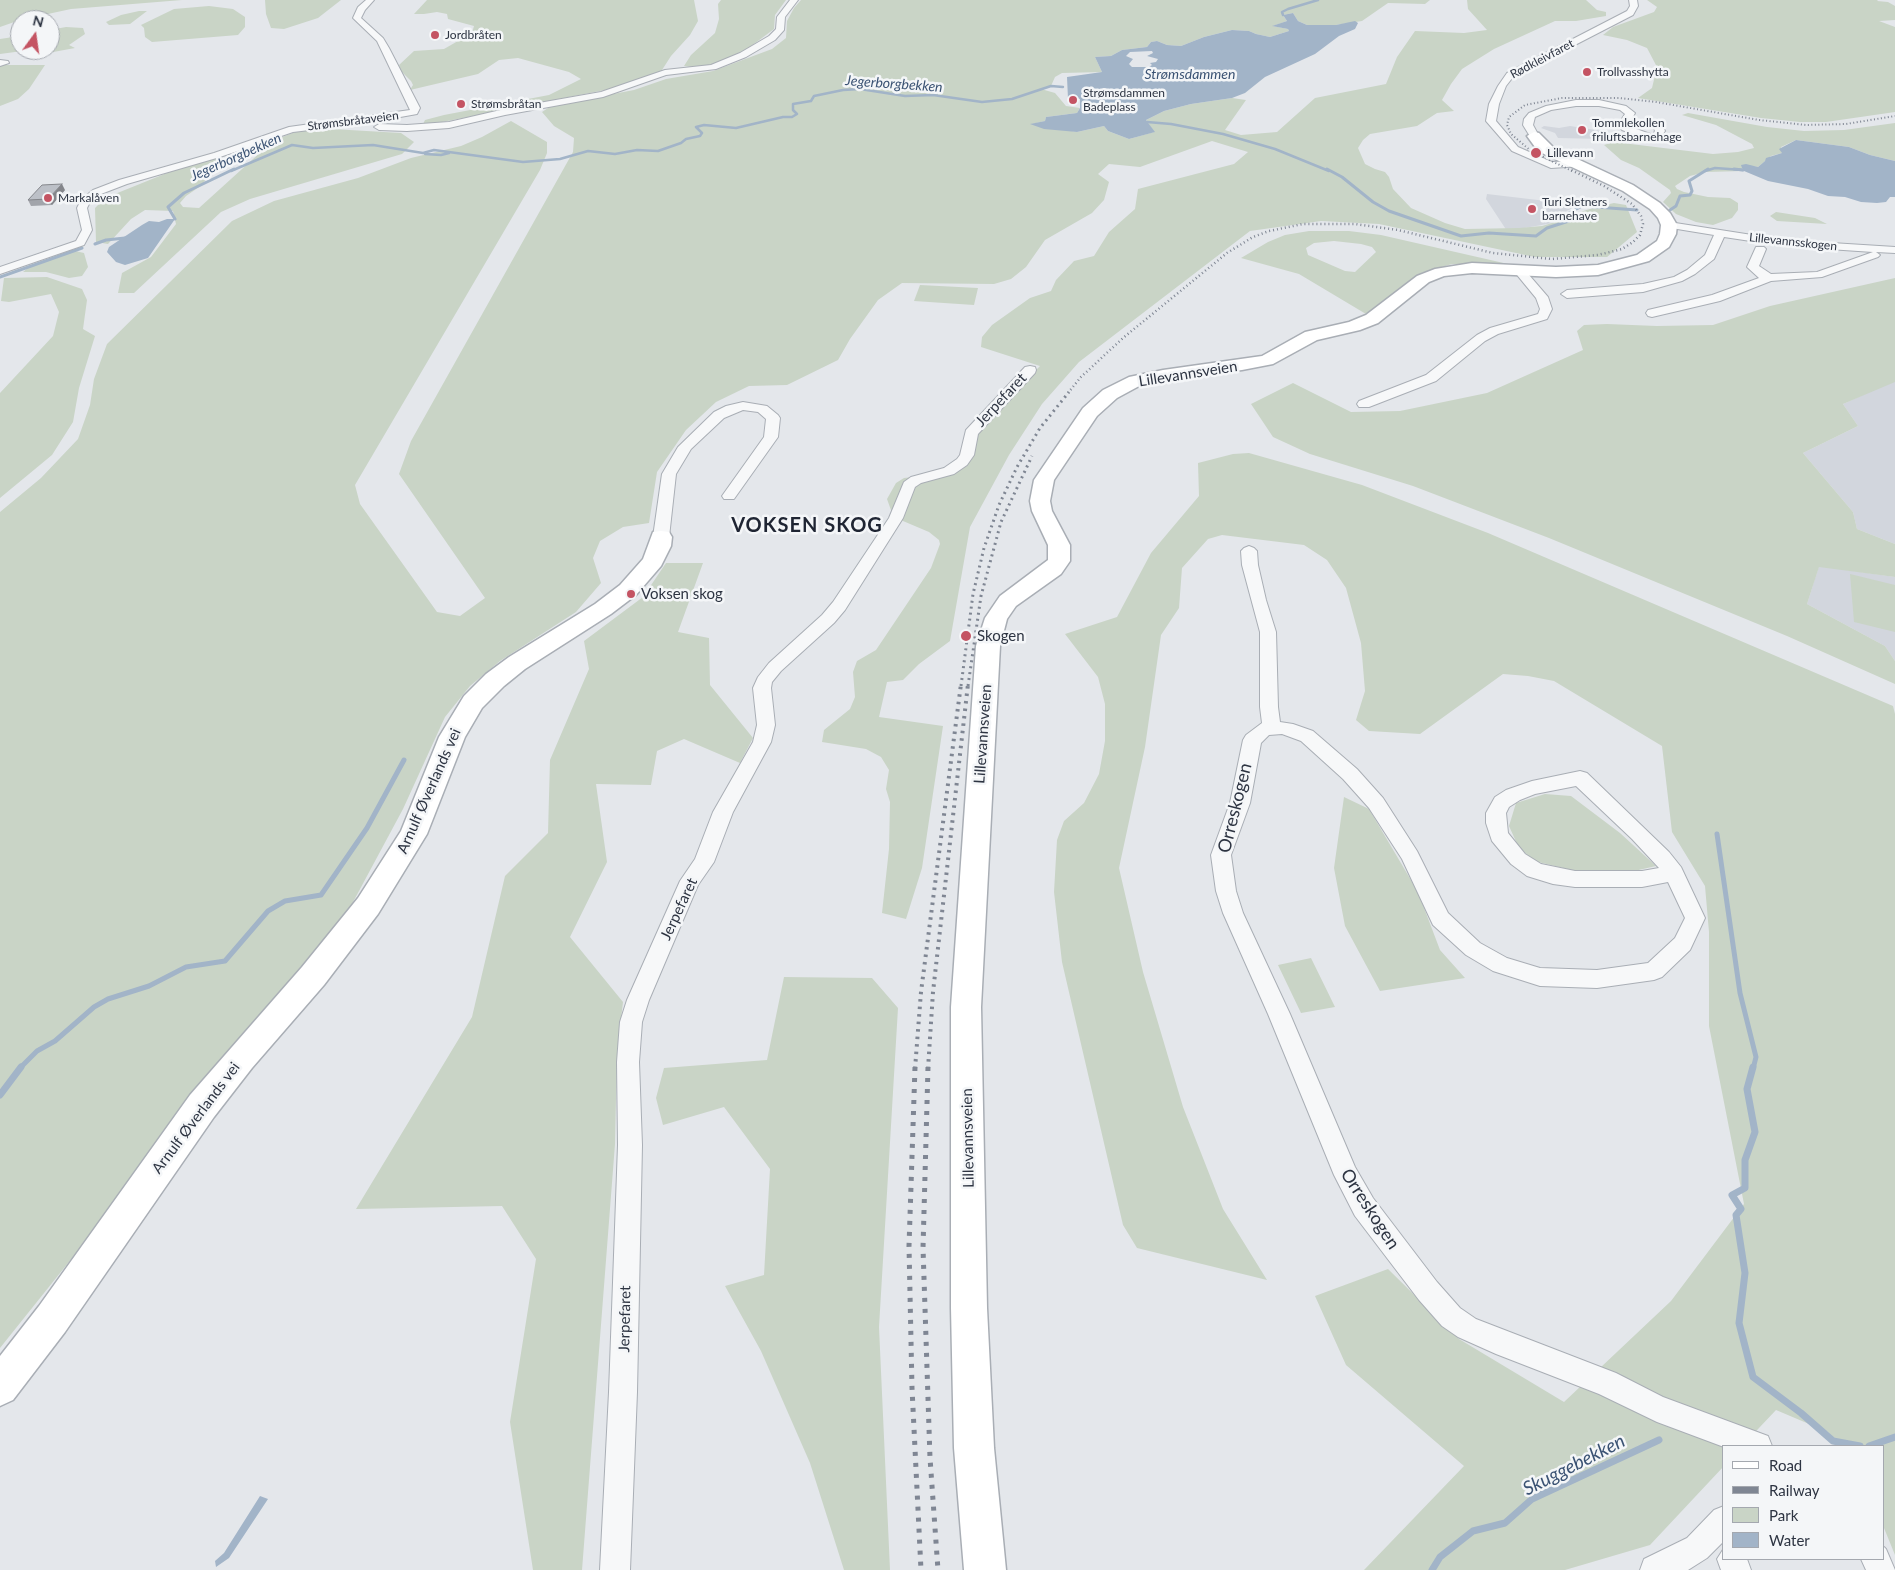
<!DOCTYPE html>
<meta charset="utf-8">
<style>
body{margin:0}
#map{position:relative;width:1895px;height:1570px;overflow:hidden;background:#e4e7eb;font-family:Lato,sans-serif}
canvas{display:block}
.legend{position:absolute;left:1722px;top:1445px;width:162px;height:115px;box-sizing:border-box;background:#f4f6f8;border:1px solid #a4a8af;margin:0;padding:6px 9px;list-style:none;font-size:15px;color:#2d3442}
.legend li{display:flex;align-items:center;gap:10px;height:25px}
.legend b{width:25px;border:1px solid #a4a8af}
.north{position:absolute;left:10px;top:10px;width:50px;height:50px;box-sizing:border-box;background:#f4f6f8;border:1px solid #a4a8af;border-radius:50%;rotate:14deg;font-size:14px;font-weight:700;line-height:20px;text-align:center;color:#2d3442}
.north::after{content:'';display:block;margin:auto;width:18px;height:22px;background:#c45463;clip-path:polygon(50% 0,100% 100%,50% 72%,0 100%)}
</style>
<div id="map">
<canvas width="1895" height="1570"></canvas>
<ul class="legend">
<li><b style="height:6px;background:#fff"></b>Road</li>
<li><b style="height:6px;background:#7f8693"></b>Railway</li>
<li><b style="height:14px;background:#c9d4c6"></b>Park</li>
<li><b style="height:14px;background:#a2b4c8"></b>Water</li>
</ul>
<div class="north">N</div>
</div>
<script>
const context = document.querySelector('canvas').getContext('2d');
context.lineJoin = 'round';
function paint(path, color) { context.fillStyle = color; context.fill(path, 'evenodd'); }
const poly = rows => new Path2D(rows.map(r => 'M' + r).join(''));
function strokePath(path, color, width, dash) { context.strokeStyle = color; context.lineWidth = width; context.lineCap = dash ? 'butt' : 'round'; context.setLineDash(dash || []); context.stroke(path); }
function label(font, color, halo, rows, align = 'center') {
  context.font = font + ' Lato,sans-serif'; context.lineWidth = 5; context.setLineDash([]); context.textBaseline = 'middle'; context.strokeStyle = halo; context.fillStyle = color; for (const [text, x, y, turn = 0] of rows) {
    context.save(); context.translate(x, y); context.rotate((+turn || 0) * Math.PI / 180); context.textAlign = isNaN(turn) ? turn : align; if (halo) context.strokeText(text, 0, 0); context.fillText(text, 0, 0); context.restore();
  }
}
const built = poly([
 [1544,126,1559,128,1570,126,1602,131,1604,139,1558,138,1555,133,1541,128],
 [1487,194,1580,205,1564,212,1564,216,1553,223,1507,231,1486,199],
 [1891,382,1895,382,1895,544,1857,529,1853,512,1803,453,1858,426,1843,404],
 [1819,566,1895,577,1895,661,1885,646,1807,604]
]);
const green = poly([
 [0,0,182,0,71,9,20,20,0,27],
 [265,0,341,0,318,18,284,29,271,28,266,14],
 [427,0,694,0,698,21,690,35,671,56,662,70,651,77,615,88,422,126,425,120,444,115,549,95,581,79,569,72,518,58,499,60,478,74,410,90,413,85,411,81,401,71,399,65,414,51,444,49,472,33,474,26,448,19,447,14,437,12,424,14,414,14],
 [721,0,786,0,775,15,774,29,750,47,729,58,711,65,693,67,684,66,691,55,715,33,719,19,718,4],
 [801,0,1430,0,1425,4,1388,3,1362,21,1336,25,1307,25,1298,21,1293,13,1283,15,1287,21,1273,26,1288,29,1289,31,1270,37,1256,34,1249,31,1232,30,1204,37,1181,46,1167,45,1157,41,1151,42,1147,47,1122,50,1111,56,1095,57,1102,72,1062,73,1055,77,1051,86,1041,89,1055,93,1066,106,1080,108,1077,113,1046,117,1045,121,1032,124,1077,132,1104,126,1108,131,1129,139,1154,132,1146,120,1164,111,1191,104,1232,98,1246,100,1225,130,1241,135,1277,132,1315,98,1386,84,1397,57,1415,31,1464,33,1487,30,1468,9,1467,0,1586,0,1597,10,1606,12,1606,16,1576,21,1555,21,1494,49,1462,69,1451,84,1442,100,1454,111,1437,113,1417,126,1370,134,1363,140,1358,148,1365,164,1375,169,1385,172,1389,177,1393,189,1411,208,1445,223,1465,229,1519,228,1542,226,1562,220,1574,214,1596,207,1614,203,1626,205,1637,232,1607,257,1535,257,1379,224,1321,221,1250,231,1079,362,1042,404,1009,455,970,527,950,641,919,664,903,680,887,682,879,717,943,726,922,868,906,919,882,913,889,849,890,802,886,789,889,770,881,757,866,749,822,742,824,730,850,709,855,697,853,672,857,661,876,650,931,568,940,544,939,540,929,532,903,521,892,513,887,499,896,483,904,478,952,473,977,431,1040,366,981,347,982,337,992,325,1030,298,1051,291,1056,280,1074,261,1094,256,1109,232,1135,209,1138,189,1234,164,1248,152,1212,141,1140,167,1109,164,1098,174,1109,182,1104,200,1092,213,1045,240,1026,267,1011,279,994,284,902,283,878,300,850,339,838,360,787,385,749,386,716,402,686,430,657,472,649,523,623,527,600,541,593,558,601,583,576,612,500,661,470,686,445,717,403,809,345,917,0,1348,0,512,41,478,78,439,90,405,94,379,107,344,232,221,274,201,358,178,411,158,461,146,482,137,511,121,547,142,547,153,540,170,355,485,360,504,437,612,460,616,485,598,399,474,411,441,573,152,574,138,554,126,542,112,551,106,634,90,666,79,713,71,772,49,786,38,787,21,794,8],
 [1647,0,1878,0,1877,1,1888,2,1895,6,1895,20,1879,21,1895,27,1895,112,1826,122,1800,122,1761,118,1638,98,1652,88,1657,67,1647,48,1627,40,1603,35,1613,27,1654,12,1657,7],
 [209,6,233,9,245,17,245,27,238,35,152,42,145,37,144,28,141,25,174,9],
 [139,11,147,11,130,24,109,25,106,22,121,15],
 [66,27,83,28,85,34,69,45,75,48,37,55,20,55,30,50,0,54,0,39,20,36,20,50,50,50,50,30],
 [0,65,45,65,29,89,18,99,0,106],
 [1688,113,1767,127,1804,131,1844,130,1895,123,1895,161,1870,155,1849,147,1796,140,1781,147,1782,153,1771,156,1758,167,1743,165,1742,168,1744,171,1705,172,1690,176,1675,186,1677,189,1684,192,1708,197,1730,198,1738,203,1738,210,1732,218,1713,225,1696,222,1676,214,1663,202,1671,193,1670,190,1639,168,1621,160,1604,145,1614,142,1713,154,1738,152,1754,148,1752,144,1716,125,1682,115],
 [332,129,401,133,414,142,402,154,250,199,221,212,134,293,118,293,122,273,151,257,176,224,173,211,145,210,131,219,108,244,96,242,95,208,105,198,172,171,223,156,202,185,186,196,180,203,183,207,199,208,274,140,298,131],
 [1776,212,1815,218,1827,224,1777,221,1770,216],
 [1309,231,1349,231,1381,235,1508,264,1452,264,1421,273,1366,314,1299,274,1241,258,1268,242,1285,235],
 [1334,241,1361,244,1372,247,1376,252,1355,272,1345,271,1308,255,1306,248,1314,243],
 [71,250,84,253,88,267,82,276,69,278,46,272,23,272,30,266],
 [47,277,82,289,87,300,83,329,95,336,79,388,73,422,52,455,0,498,0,393,53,336,59,312,51,294,9,302,1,301,4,278],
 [1895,278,1895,382,1843,404,1858,426,1803,453,1853,512,1857,529,1895,544,1895,577,1819,567,1807,604,1885,646,1895,661,1895,684,1787,636,1549,538,1413,486,1310,454,1273,437,1251,404,1293,383,1351,412,1400,411,1487,393,1583,350,1577,331,1584,325,1607,324,1657,326,1713,325,1770,306],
 [920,285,978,288,974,305,914,301],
 [1249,453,1362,485,1488,533,1893,706,1895,714,1895,1555,1884,1528,1884,1446,1838,1446,1828,1432,1776,1410,1742,1446,1724,1446,1724,1466,1650,1545,1565,1570,1364,1570,1464,1466,1346,1365,1315,1296,1388,1269,1459,1339,1564,1402,1671,1301,1744,1204,1709,1026,1709,932,1705,886,1672,832,1662,746,1554,681,1528,676,1503,674,1420,734,1369,731,1356,720,1365,691,1361,643,1346,588,1327,560,1304,545,1222,535,1208,539,1182,568,1179,608,1161,635,1145,747,1119,868,1143,972,1183,1107,1223,1209,1267,1280,1137,1248,1123,1225,1062,962,1054,892,1057,840,1064,821,1084,803,1099,774,1105,741,1105,704,1098,677,1065,634,1117,617,1151,553,1199,496,1198,463,1233,454],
 [666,563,703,563,678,632,709,638,710,685,753,738,740,763,684,739,657,751,651,785,596,784,607,862,570,937,623,1002,617,1054,615,1144,582,1570,533,1570,510,1422,536,1259,502,1206,356,1209,472,1017,505,876,548,833,550,760,589,669,584,641,643,597],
 [1850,574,1895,585,1895,632,1854,622],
 [1545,794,1571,796,1620,833,1656,866,1630,872,1576,871,1534,861,1518,846,1509,826,1516,803],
 [1344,797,1369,809,1418,892,1440,950,1465,978,1380,991,1345,926,1334,868],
 [1311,958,1335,1007,1301,1013,1278,965],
 [784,977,872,978,898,1008,879,1327,890,1570,844,1570,810,1463,761,1351,725,1286,764,1275,770,1169,724,1107,663,1125,656,1098,664,1068,767,1060]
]);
const water = poly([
 [1293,13,1298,21,1307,25,1336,25,1355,21,1358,23,1355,29,1339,36,1315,54,1265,77,1245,93,1232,98,1191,104,1164,111,1146,120,1155,132,1129,139,1108,131,1104,126,1077,132,1044,129,1030,124,1045,121,1046,117,1077,113,1080,108,1080,99,1074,97,1068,99,1067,77,1102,72,1095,57,1111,56,1122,50,1147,47,1151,42,1157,41,1167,45,1181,46,1204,37,1232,30,1249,31,1256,34,1270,37,1289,31,1288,29,1272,26,1287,21,1283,15],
 [1152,51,1153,53,1147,56,1158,59,1156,62,1150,63,1152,65,1149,67,1132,67,1129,64,1133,59,1126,56,1130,52],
 [1796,140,1849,147,1870,155,1895,161,1895,197,1890,197,1886,202,1877,203,1861,202,1845,197,1828,196,1808,189,1768,181,1744,171,1742,168,1741,165,1746,164,1758,167,1765,161,1766,158,1782,153,1779,149],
 [167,219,175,219,148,258,125,265,116,262,107,252,109,247,142,225,149,221,159,222],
 [260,1496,268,1499,229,1558,216,1567,215,1561,224,1553]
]);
const streamFar3 = poly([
 [1283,15,1282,12,1288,9,1318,0],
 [1147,122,1171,124,1223,134,1275,149,1329,171],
 [425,154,441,155,449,153],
 [231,171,292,145,313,148,373,145,423,153,434,150,523,162,560,159,588,151,615,154,637,150,658,151,681,143,686,139,700,136,702,133,696,127,704,125,736,128,783,117,792,117,797,114,793,110,793,104,811,101,814,96,843,90,860,89,905,96,933,95,982,102,1012,99,1051,86,1063,87],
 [1705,171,1715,168,1743,170]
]);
const streamFar2 = poly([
 [1327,169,1342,177,1373,202,1389,211,1461,236,1489,233,1536,236,1547,228,1572,220,1573,218,1569,213,1582,206,1637,210],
 [1734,169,1743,170],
 [1670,210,1676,206,1680,196,1690,195,1692,191,1689,181,1708,169],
 [175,219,168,207,184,193,234,169],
 [95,244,106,240,125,238],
 [0,277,82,248]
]);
const streamFar1 = poly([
 [1717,834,1740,993,1756,1057,1753,1069],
 [19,1069,37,1051,55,1041,94,1007,108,999,149,986,186,967,225,961,268,911,285,901,321,895,367,828,404,760]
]);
const stream = poly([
 [1753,1067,1747,1089,1755,1132,1745,1160,1745,1188,1732,1195,1741,1209,1736,1215,1745,1273,1739,1323,1753,1377,1801,1413,1833,1441,1860,1446],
 [0,1095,21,1067],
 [1869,1446,1895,1437],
 [1432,1570,1440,1557,1473,1531,1505,1523,1532,1499,1659,1440]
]);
const street = poly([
 [366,0,374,0,365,10,361,18,383,38,389,48,420,108,417,114,367,123,293,132,220,157,127,184,101,194,89,204,87,208,92,230,84,245,0,274,0,267,76,241,82,230,77,208,81,200,93,190,119,180,214,153,289,127,410,110,377,41,353,18,358,7,366,0],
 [790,0,798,0,785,17,784,30,775,40,746,57,716,69,666,75,603,97,505,115,449,128,407,131,379,130,374,127,379,124,407,125,449,122,505,109,601,92,665,70,711,65,740,53,769,36,776,29,777,17,790,0],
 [1629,0,1637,0,1638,6,1633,15,1513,77,1506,86,1499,104,1496,121,1518,147,1552,162,1577,161,1582,164,1581,166,1551,168,1512,151,1486,121,1489,104,1498,86,1507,73,1627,11,1630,6,1629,0],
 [0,60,8,61,9,63,0,66,0,60],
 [1576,100,1599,100,1626,106,1635,113,1628,126,1653,135,1655,131,1652,123,1657,120,1660,121,1665,131,1658,141,1652,141,1622,130,1618,125,1625,114,1620,110,1599,106,1576,106,1551,110,1535,117,1533,125,1539,136,1537,138,1531,138,1523,125,1524,119,1529,113,1546,106,1576,100],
 [1669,222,1784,240,1895,247,1895,253,1876,252,1880,255,1878,257,1822,277,1771,281,1720,301,1652,317,1648,316,1646,313,1648,310,1712,295,1759,278,1747,267,1756,247,1764,247,1766,249,1759,266,1771,274,1817,272,1873,252,1784,246,1724,237,1714,259,1695,274,1682,281,1643,292,1567,298,1561,294,1567,290,1643,284,1674,277,1687,270,1705,255,1714,235,1665,227,1664,225,1665,223,1669,222],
 [1519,267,1523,268,1548,297,1552,309,1547,319,1498,334,1485,341,1436,381,1369,407,1359,407,1357,404,1359,401,1426,375,1477,335,1490,328,1538,314,1540,309,1536,298,1513,270,1519,267],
 [1030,366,1035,367,1036,370,1035,373,978,434,974,455,967,465,954,474,921,483,915,487,903,518,845,610,834,623,781,671,772,682,771,688,775,725,771,742,733,812,714,862,698,885,649,1000,642,1022,639,1062,642,1145,637,1392,630,1570,600,1570,609,1392,618,1145,617,1062,620,1022,627,1000,680,881,695,859,713,812,753,742,757,725,753,688,758,677,769,663,822,615,833,602,889,518,904,482,911,477,944,468,957,459,960,455,966,430,1025,367,1030,366],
 [743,402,767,406,778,415,780,418,778,437,734,499,724,499,722,496,764,437,766,419,758,412,743,410,724,418,691,449,676,474,669,537,666,540,661,542,656,540,653,537,662,474,678,447,714,412,726,406,743,402],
 [1249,546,1254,548,1257,551,1258,565,1266,600,1276,632,1278,707,1280,722,1293,724,1313,731,1357,769,1383,798,1417,851,1448,913,1480,943,1507,958,1540,968,1597,970,1648,963,1675,938,1685,918,1668,882,1642,887,1575,887,1553,884,1527,876,1511,864,1492,841,1486,823,1486,813,1495,797,1506,790,1532,781,1580,771,1587,773,1669,852,1681,867,1705,918,1690,950,1662,977,1654,980,1597,988,1540,986,1493,971,1466,955,1433,925,1402,859,1369,808,1343,779,1301,741,1282,734,1269,735,1261,743,1250,803,1231,855,1236,891,1243,913,1290,1014,1355,1167,1373,1198,1437,1282,1460,1308,1476,1319,1616,1373,1663,1397,1768,1436,1772,1446,1724,1447,1657,1422,1599,1394,1496,1354,1458,1337,1442,1326,1419,1300,1355,1216,1334,1175,1268,1014,1223,913,1216,891,1211,855,1230,803,1243,740,1246,735,1262,723,1260,707,1260,632,1242,565,1241,551,1244,548,1249,546],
 [1576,786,1632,839,1659,868,1642,871,1575,871,1541,864,1525,854,1508,833,1506,813,1509,807,1520,800,1535,794,1576,786],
 [1724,1506,1724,1541,1707,1558,1688,1570,1640,1570,1644,1559,1687,1538,1714,1510,1724,1506],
 [1884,1547,1886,1549,1895,1570,1866,1570,1861,1559,1884,1559,1884,1547],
 [1724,1548,1724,1559,1747,1559,1751,1570,1721,1570,1717,1559,1724,1548]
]);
const secondary = poly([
 [1534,132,1539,133,1554,148,1633,185,1660,203,1670,213,1677,225,1676,234,1669,247,1649,261,1598,275,1556,277,1472,273,1444,276,1429,282,1378,323,1360,330,1317,340,1273,364,1242,370,1163,380,1141,385,1117,398,1097,416,1054,480,1050,501,1052,511,1070,545,1070,561,1061,574,1016,606,1007,619,1000,646,981,1007,987,1308,994,1448,1006,1570,964,1570,954,1448,951,1308,951,1007,976,646,985,618,1000,596,1048,560,1048,545,1032,511,1030,501,1034,480,1083,408,1103,390,1129,377,1163,370,1262,356,1305,332,1349,322,1366,315,1417,276,1435,269,1472,263,1556,267,1598,265,1637,255,1657,241,1660,234,1661,225,1658,218,1650,209,1623,191,1544,154,1535,147,1527,136,1534,132],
 [661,531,669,532,672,537,671,546,661,566,636,595,611,614,525,669,504,686,482,708,465,737,427,834,378,914,324,985,252,1068,214,1117,65,1332,13,1400,0,1406,0,1356,39,1306,190,1095,302,967,358,898,401,831,439,737,464,696,486,674,509,657,595,604,620,585,643,559,653,532,661,531]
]);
const railFar4 = poly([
 [1572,171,1531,151,1511,134,1507,125,1509,117,1525,105,1562,98,1619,98,1656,102,1759,120,1806,125,1846,124,1895,116]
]);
const railFar3 = poly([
 [1068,393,1081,377,1123,338,1227,253,1253,237,1269,231,1303,224,1355,224,1398,230,1493,253,1552,259,1598,255,1622,249,1633,242,1640,235,1643,224,1641,216,1632,204,1604,186,1569,169]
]);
const railFar2 = poly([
 [961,686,973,594,984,548,999,505,1017,467,1040,428,1069,392],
 [968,686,981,596,1001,522,1032,456]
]);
const railFar1 = poly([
 [915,1069,921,992,961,684],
 [928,1069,933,992,968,684]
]);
const rail = poly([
 [915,1067,909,1246,912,1388,921,1570],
 [928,1067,923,1248,930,1458,938,1570]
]);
const wall = poly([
 [65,190,52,205,31,206,28,200]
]);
const shadedWall = poly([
 [62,184,65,190,52,205,48,199]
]);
const building = poly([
 [62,184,48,199,28,200,42,185,62,184]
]);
const markers = [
 [435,35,5,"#c45463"],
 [1587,72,5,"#c45463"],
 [1073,100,5,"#c45463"],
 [461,104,5,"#c45463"],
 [1582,130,5,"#c45463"],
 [1536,153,6,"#c45463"],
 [48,198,5,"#c45463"],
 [1532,209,5,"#c45463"],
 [631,594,5,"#c45463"],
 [966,636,6,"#c45463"]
];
const farPoinames = [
 ["Jordbråten",445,35],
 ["Trollvasshytta",1597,72],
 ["Strømsdammen",1083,93],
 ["Badeplass",1083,107],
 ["Strømsbråtan",471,104],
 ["Tommlekollen",1592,123],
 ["friluftsbarnehage",1592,137],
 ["Lillevann",1547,153],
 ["Markalåven",58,198],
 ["Turi Sletners",1542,202],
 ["barnehave",1542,216]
];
const farStreetnames = [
 ["Rødkleivfaret",1542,59,-28],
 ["Strømsbråtaveien",353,121,-7],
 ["Lillevannsskogen",1793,242,6]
];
const farWaternames = [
 ["Strømsdammen",1190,74],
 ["Jegerborgbekken",894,84,4],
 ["Jegerborgbekken",236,157,-24]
];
const streetNames = [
 ["Lillevannsveien",1188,374,-9],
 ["Jerpefaret",1001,400,-47],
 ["Lillevannsveien",983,734,-86],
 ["Arnulf Øverlands vei",429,791,-66],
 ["Jerpefaret",679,909,-65],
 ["Arnulf Øverlands vei",196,1118,-53],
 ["Lillevannsveien",968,1138,-91],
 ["Jerpefaret",625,1319,-89]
];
const poiNames = [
 ["Voksen skog",641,594],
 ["Skogen",977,636]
];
const nearStreetnames = [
 ["Orreskogen",1235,808,-76],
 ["Orreskogen",1370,1209,57]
];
const nearWaternames = [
 ["Skuggebekken",1574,1465,-27]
];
const districtNames = [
 ["VOKSEN SKOG",807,526]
];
paint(built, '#d2d6dd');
paint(green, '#c9d4c6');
paint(water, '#a2b4c8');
strokePath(streamFar3, '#a2b4c8', 2.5);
strokePath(streamFar2, '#a2b4c8', 3);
strokePath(streamFar1, '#a2b4c8', 5);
strokePath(stream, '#a2b4c8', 7);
strokePath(street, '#a9aeb5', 2);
strokePath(secondary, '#a9aeb5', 3);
paint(street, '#f7f8f9');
paint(secondary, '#fff');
strokePath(railFar4, '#7f8693', 2, [1, 2.5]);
strokePath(railFar3, '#7f8693', 2.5, [1, 3]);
strokePath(railFar2, '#7f8693', 3, [2, 4]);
strokePath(railFar1, '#7f8693', 4, [2.5, 5]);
strokePath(rail, '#7f8693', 5, [4, 7]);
paint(wall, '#a2a5ab');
paint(shadedWall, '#84868b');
paint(building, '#bcc0c7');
strokePath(building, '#84868b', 1);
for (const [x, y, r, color] of markers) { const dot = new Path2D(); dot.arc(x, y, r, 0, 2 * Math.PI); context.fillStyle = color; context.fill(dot); strokePath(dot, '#f4f6f8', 2); }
label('12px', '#2d3442', '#f4f6f8', farPoinames, 'left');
label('12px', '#2d3442', '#f4f6f8', farStreetnames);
label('italic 14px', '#3a5273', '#f4f6f8', farWaternames);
label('15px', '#2d3442', '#f4f6f8', streetNames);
label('15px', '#2d3442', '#f4f6f8', poiNames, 'left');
label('18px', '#2d3442', '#f4f6f8', nearStreetnames);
label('italic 19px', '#3a5273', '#f4f6f8', nearWaternames);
context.letterSpacing = '1px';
label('bold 20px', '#1f2533', '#f4f6f8', districtNames);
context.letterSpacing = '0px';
</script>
